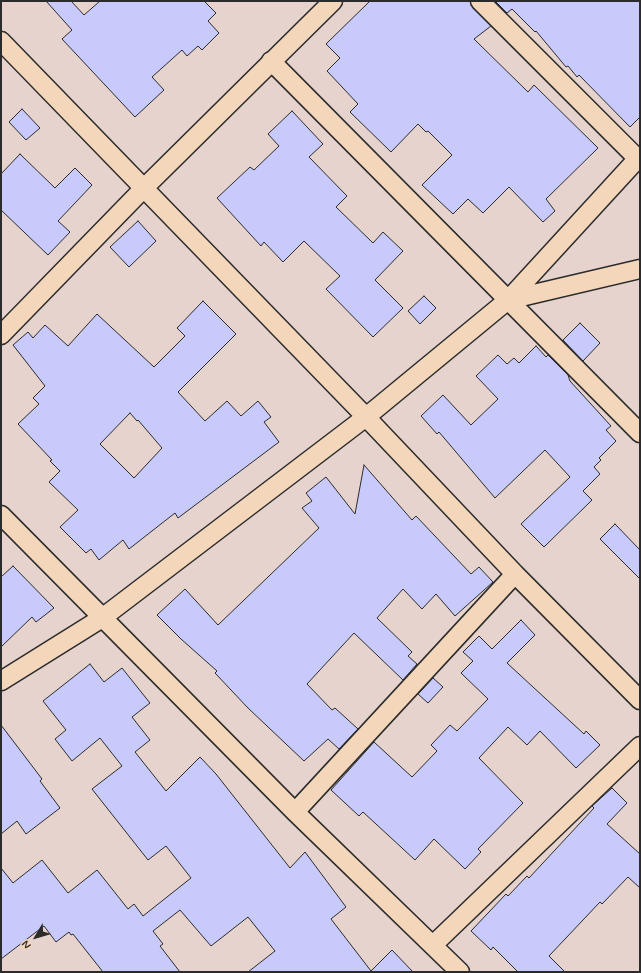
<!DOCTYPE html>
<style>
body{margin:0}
#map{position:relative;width:641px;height:973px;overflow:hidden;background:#e7d3ce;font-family:Mynerve,sans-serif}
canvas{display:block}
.frame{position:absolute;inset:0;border:2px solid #2b2b2b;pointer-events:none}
.north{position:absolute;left:16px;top:917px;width:40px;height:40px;-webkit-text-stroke:3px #f4d7bb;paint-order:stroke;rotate:232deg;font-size:11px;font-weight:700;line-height:16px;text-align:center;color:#2b2b2b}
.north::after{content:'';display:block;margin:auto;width:14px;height:18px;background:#2b2b2b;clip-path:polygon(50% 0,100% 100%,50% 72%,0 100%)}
</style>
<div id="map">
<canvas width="641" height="973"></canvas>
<div class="frame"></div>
<div class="north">N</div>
</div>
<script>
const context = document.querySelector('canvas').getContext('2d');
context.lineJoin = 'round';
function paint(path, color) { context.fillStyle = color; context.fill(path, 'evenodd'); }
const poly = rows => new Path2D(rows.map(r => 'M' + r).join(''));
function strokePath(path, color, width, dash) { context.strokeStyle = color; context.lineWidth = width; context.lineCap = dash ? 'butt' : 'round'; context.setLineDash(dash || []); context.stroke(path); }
const building = poly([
 [46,1,71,1,84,15,100,1,204,1,216,13,208,21,219,33,202,50,198,46,187,56,182,50,152,77,164,90,135,117,62,39,72,30,46,1],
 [370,1,470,1,473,8,491,26,474,39,528,92,534,85,598,148,546,199,555,211,543,222,509,187,483,213,468,199,453,214,422,185,452,155,428,131,426,132,418,124,391,152,350,112,358,104,327,71,340,58,326,44,370,1],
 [495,1,640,1,640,117,630,127,579,75,577,77,568,66,566,67,536,31,535,32,512,9,507,13,495,1],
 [22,109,40,128,26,140,9,122,22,109],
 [292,111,323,144,309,157,347,196,336,207,373,243,383,232,403,251,375,280,403,308,373,337,326,289,340,276,304,241,283,262,264,242,261,246,217,198,250,167,254,170,279,146,268,134,292,111],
 [20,154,55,188,75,168,92,185,58,221,70,232,48,255,1,210,1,174,20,154],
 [138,221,156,241,129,267,110,247,138,221],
 [424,296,436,308,420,324,408,311,424,296],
 [203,301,236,334,178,392,205,421,227,401,241,416,258,401,271,417,264,422,279,442,178,518,175,513,129,549,123,540,99,560,91,549,86,553,60,527,78,510,49,482,60,471,50,461,52,460,18,424,39,404,33,398,45,386,13,345,28,332,33,338,45,325,68,346,97,314,154,367,185,336,177,328,203,301],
 [130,413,137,421,138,420,162,448,134,478,100,444,130,413],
 [580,323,600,343,583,361,563,340,580,323],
 [536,346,546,357,548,355,568,375,570,381,611,426,606,430,616,441,599,458,601,460,594,467,600,474,583,491,592,500,544,547,521,524,570,477,545,450,495,498,439,432,437,434,421,416,443,395,471,425,498,399,476,376,498,355,507,364,514,358,519,363,536,346],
 [364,465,412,520,416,516,471,574,479,567,493,582,455,616,436,594,422,609,403,589,377,618,412,652,408,656,417,664,403,680,354,633,307,684,332,710,335,708,358,729,339,749,328,739,304,761,248,708,215,673,217,671,181,639,157,615,185,589,218,625,319,528,302,508,312,501,306,493,326,477,355,514,364,465],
 [615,524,640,550,640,579,600,539,615,524],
 [13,566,54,608,36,622,32,617,1,647,1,577,13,566],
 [521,620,535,635,507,663,584,734,586,731,600,745,576,768,540,731,527,745,508,727,479,758,523,803,478,849,481,852,465,869,434,839,415,860,363,812,359,816,331,790,374,742,412,777,437,751,431,745,450,725,457,731,488,699,461,673,473,661,463,652,479,636,492,649,521,620],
 [90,664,104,682,122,668,150,703,132,717,150,740,135,752,166,791,200,757,216,774,290,868,305,852,346,907,331,919,371,971,392,950,413,972,248,972,275,951,248,917,211,946,180,910,153,931,163,944,160,946,180,972,103,972,73,934,71,935,69,932,56,942,44,926,1,959,1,868,13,883,42,860,68,893,97,870,128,909,134,904,143,916,191,878,166,846,148,860,92,789,122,766,100,738,72,761,55,739,66,730,43,701,90,664],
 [433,678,443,687,428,703,418,694,433,678],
 [1,725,42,779,40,781,60,808,26,834,17,821,1,834,1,725],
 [612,788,627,803,607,824,640,854,640,888,628,877,602,904,600,902,549,956,565,972,518,972,493,947,491,950,471,931,506,894,508,896,527,876,529,878,594,808,592,806,612,788]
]);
const street = poly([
 [480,1,640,161],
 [1,41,366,417,515,574,640,700],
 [271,61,640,433],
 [508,300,640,269],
 [1,335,144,188,333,1],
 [1,515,295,812,460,972],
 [1,681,102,618,366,417,508,300,640,156],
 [295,812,515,574],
 [433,945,640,746]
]);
paint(building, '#c9cafc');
strokePath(building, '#2b2b2b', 1);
strokePath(street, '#2b2b2b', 21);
strokePath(street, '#f4d7bb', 18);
</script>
